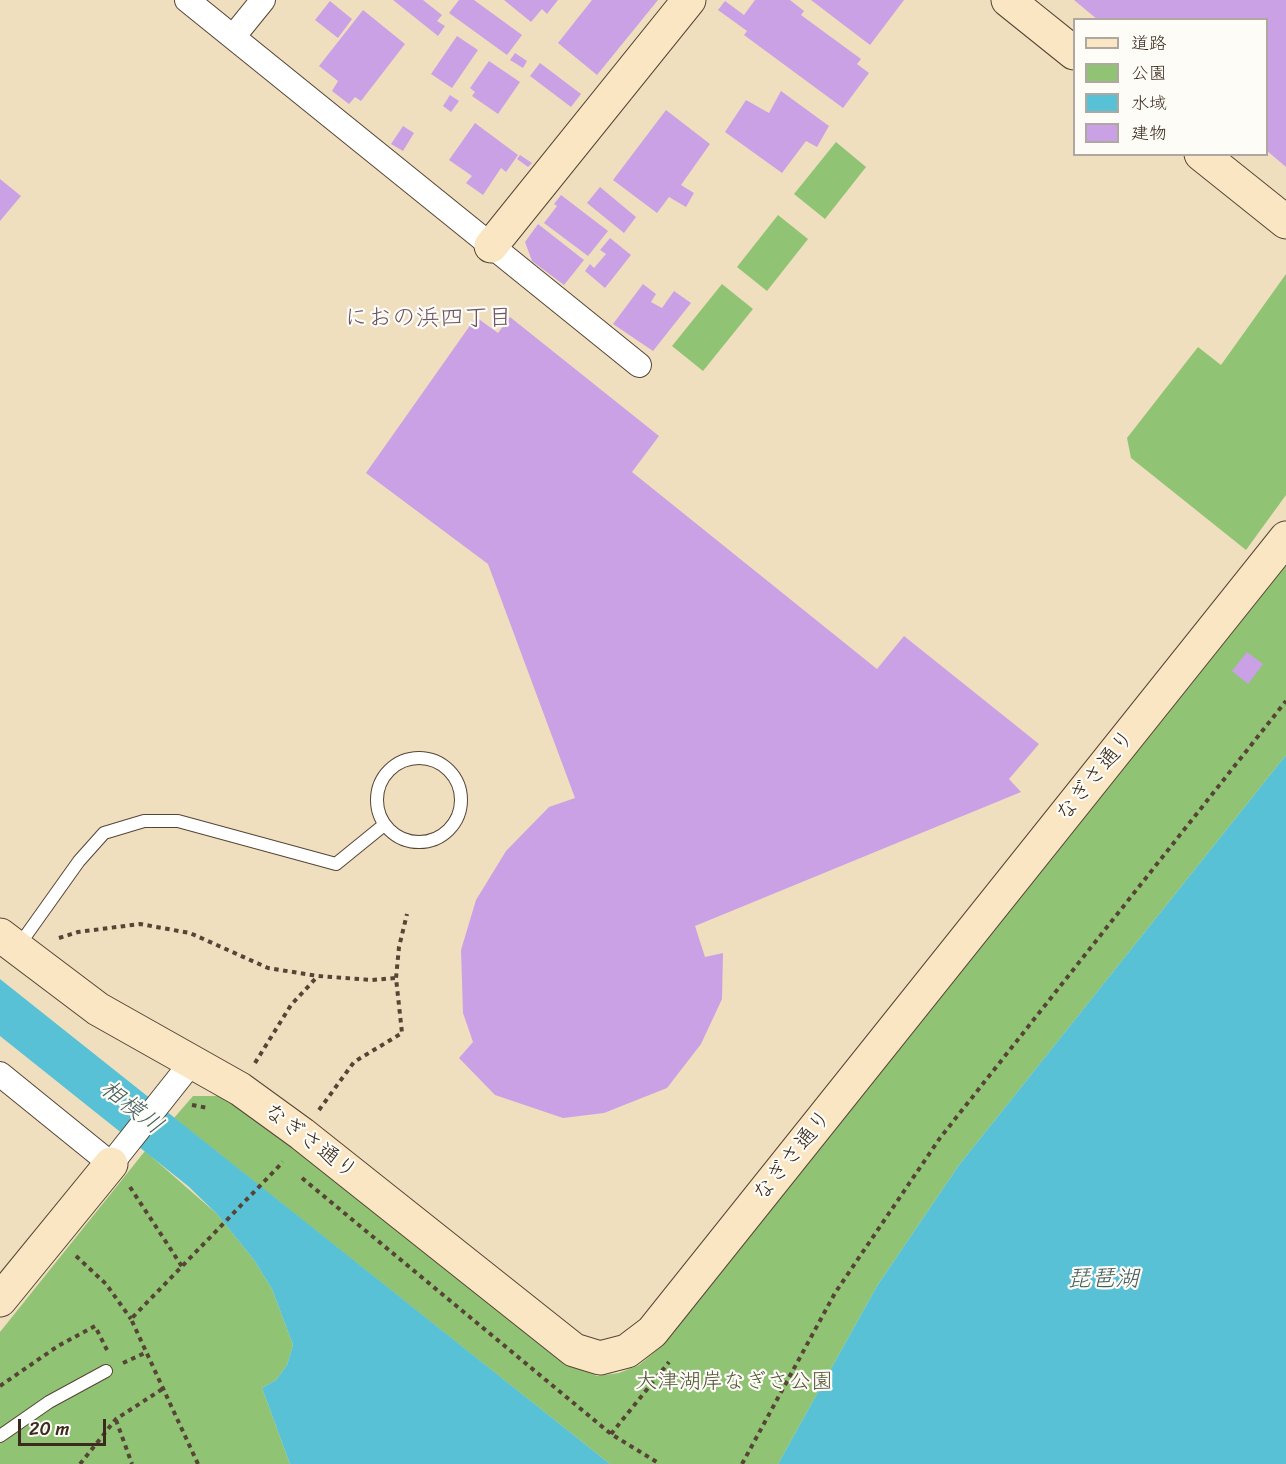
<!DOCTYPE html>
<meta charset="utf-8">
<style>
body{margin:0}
#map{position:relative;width:1286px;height:1464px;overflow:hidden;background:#efdfbf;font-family:Sriracha,"Klee One",sans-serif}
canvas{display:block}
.legend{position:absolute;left:1073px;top:18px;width:195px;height:138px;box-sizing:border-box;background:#fdfcf7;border:2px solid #afa8a0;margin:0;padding:8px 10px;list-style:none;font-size:18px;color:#3b2a1e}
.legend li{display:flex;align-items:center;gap:12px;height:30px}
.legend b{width:30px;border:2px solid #afa8a0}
.scale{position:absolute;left:18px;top:1419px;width:88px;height:27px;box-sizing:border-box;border:3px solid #3b2a1e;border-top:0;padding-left:8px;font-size:18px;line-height:21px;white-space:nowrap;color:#3b2a1e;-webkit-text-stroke:4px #fdfcf7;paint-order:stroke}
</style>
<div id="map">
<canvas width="1286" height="1464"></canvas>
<ul class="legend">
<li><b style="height:8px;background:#fbe6c4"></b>道路</li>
<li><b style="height:16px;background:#91c374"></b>公園</li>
<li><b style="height:16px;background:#58c1d5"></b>水域</li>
<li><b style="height:16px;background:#caa1e5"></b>建物</li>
</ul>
<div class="scale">20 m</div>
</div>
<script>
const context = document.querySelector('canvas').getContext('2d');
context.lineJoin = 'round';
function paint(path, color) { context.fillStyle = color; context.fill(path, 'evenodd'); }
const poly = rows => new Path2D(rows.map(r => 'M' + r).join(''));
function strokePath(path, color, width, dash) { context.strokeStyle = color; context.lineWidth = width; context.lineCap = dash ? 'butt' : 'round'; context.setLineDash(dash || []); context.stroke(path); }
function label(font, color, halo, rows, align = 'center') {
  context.font = font + ' Sriracha,"Klee One",sans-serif'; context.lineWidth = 4.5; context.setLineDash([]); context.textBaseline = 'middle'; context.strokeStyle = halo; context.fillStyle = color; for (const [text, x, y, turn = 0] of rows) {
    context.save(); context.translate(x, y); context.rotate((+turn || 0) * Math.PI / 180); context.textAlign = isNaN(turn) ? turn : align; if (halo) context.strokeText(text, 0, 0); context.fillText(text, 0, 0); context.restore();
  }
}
const green = poly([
 [836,142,866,167,825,219,794,194],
 [778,215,808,239,767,291,737,267],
 [1286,274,1286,495,1246,550,1131,458,1127,438,1198,347,1221,365],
 [722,284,753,309,703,371,672,346],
 [1286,564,1286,755,959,1165,877,1286,778,1464,610,1464,174,1118,193,1096,222,1096,248,1112,561,1361,597,1376,619,1373,639,1365,663,1345],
 [145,1151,217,1214,254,1260,272,1289,293,1345,287,1365,276,1380,262,1388,290,1464,0,1464,0,1332]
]);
const water = poly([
 [1286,755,1286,1464,778,1464,877,1286,959,1165],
 [0,979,610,1464,290,1464,262,1388,276,1380,287,1365,293,1345,272,1289,254,1260,217,1214,188,1186,0,1036]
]);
const building = poly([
 [393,0,423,0,442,15,437,21,445,26,438,36],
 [459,0,474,0,522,35,507,55,449,13],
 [504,0,558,0,547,14,542,9,531,22],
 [592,0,658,0,597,75,558,43],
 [755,0,790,0,804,11,801,15,861,59,857,64,869,73,843,108,744,35,747,31,718,10,725,1,744,15],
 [811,0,904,0,870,45],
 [1074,0,1286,0,1286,167,1266,150,1266,20,1098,20],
 [330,1,352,19,338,38,315,20],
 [363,10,405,44,361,101,355,97,349,104,332,91,338,81,319,66],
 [457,36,478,50,452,88,431,74],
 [515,53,527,61,523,68,510,60],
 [489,61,520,82,498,114,472,96,475,92,470,88],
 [540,63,581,94,571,107,530,76],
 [781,91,829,126,817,147,806,141,782,173,725,132,746,100,769,113],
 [450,95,459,101,451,112,443,106],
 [666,110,710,144,681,185,694,193,686,207,669,197,657,213,613,180],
 [475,123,518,155,506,172,501,168,483,195,466,183,472,176,449,160],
 [403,126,414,133,403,151,391,144],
 [520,155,532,163,528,167,517,159],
 [0,179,21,196,0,221],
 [600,187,636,217,624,233,587,203],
 [561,195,608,231,588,256,544,223,557,206,554,204],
 [538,224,584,260,564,285,532,261,525,242],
 [610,238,631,255,605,288,585,271,590,264,594,268,606,254,600,250],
 [643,284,656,294,651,302,662,308,674,291,691,303,653,351,613,324],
 [476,317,498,333,510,317,659,436,632,472,877,669,904,636,1039,744,1009,779,1021,792,695,926,705,957,723,953,722,999,701,1044,667,1088,604,1113,563,1118,495,1095,459,1058,473,1042,463,1013,461,950,476,900,506,851,549,807,575,798,488,564,366,473],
 [1247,652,1263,664,1248,684,1232,671]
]);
const path = poly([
 [59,938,78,932,140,924,190,933,268,968,318,976,372,980,396,978],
 [255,1063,291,1005,317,977],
 [192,1105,208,1108],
 [319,1110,354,1062,402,1033,396,978,399,947,407,914],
 [302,1178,611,1434,660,1464],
 [130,1187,183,1268],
 [76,1256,106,1284,131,1319],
 [123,1363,147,1352],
 [0,1386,58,1346,95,1326,107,1350],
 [116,1420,132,1464],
 [611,1434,669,1362],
 [80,1464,116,1419,164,1388],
 [198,1464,131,1319,283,1162],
 [742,1464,835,1293,940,1138,1286,701]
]);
const lane = poly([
 '377 800a42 42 0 1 1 84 0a42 42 0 1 1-84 0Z',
 [17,948,79,861,104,833,144,821,178,821,336,864,384,825],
 [0,1436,49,1402,106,1371]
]);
const street = poly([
 [187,0,639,365],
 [233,37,263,0],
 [0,1074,111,1164,192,1062]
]);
const secondary = poly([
 [1008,0,1074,53],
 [1201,154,1286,222],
 [491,246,689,0],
 [0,935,98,1009,240,1089,302,1134,574,1350,600,1358,627,1351,652,1332,1286,538],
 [0,1300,111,1164]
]);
const streetNames = [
 ["なぎさ通り",1096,776,-51],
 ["なぎさ通り",310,1142,37],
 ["なぎさ通り",793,1156,-51]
];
const parkNames = [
 ["大津湖岸なぎさ公園",734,1382]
];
const neighbourhoodNames = [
 ["におの浜四丁目",428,319]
];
const waterNames = [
 ["相模川",131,1108,38],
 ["琵琶湖",1103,1280]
];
paint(green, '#91c374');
paint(water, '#58c1d5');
paint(building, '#caa1e5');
strokePath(lane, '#564536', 14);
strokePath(street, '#564536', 26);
strokePath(secondary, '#564536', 35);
strokePath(path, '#564536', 4, [4.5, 4.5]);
strokePath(lane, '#fff', 12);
strokePath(street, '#fff', 24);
strokePath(secondary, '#fbe6c4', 33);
label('22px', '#3b2a1e', '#fdfcf7', streetNames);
label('22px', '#555838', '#fdfcf7', parkNames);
label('24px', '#6d5464', '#fdfcf7', neighbourhoodNames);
label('italic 24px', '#455f5e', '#fdfcf7', waterNames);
</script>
